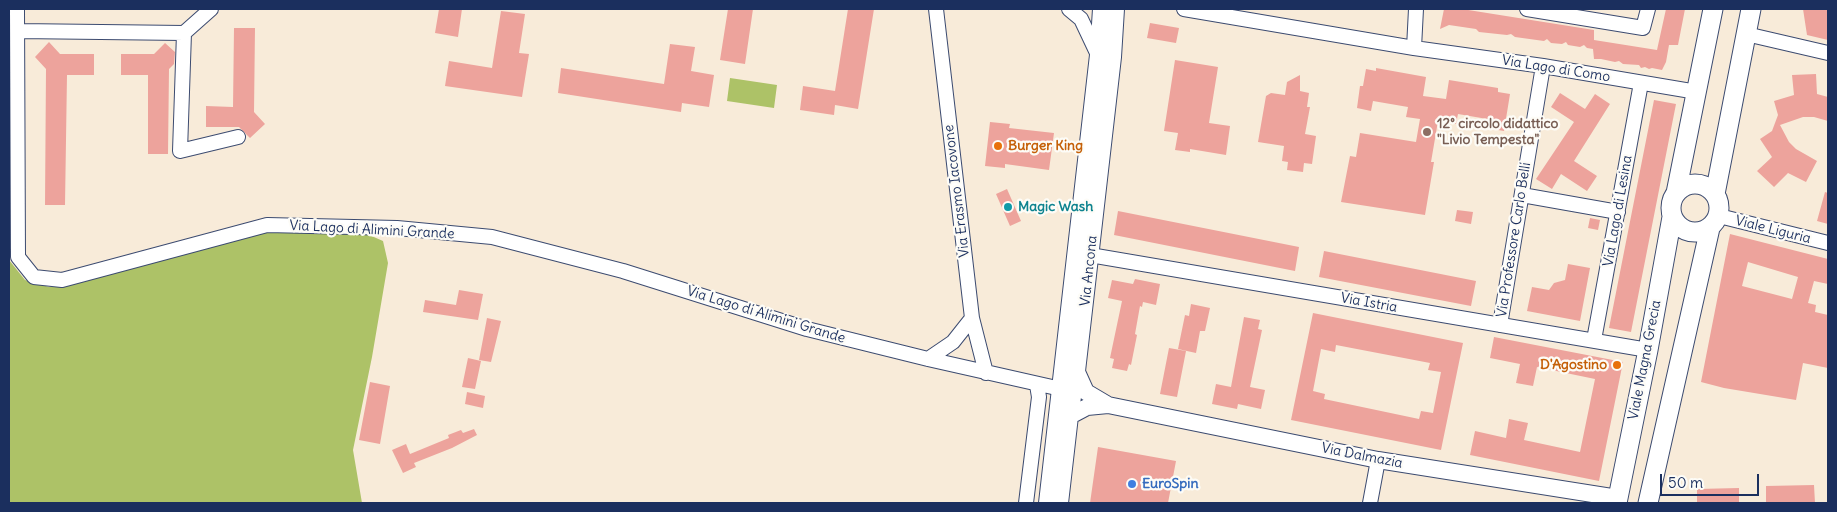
<!DOCTYPE html>
<meta charset="utf-8">
<style>
body{margin:0}
#map{position:relative;width:1837px;height:512px;overflow:hidden;background:#f8ebd9;font-family:Delius,sans-serif}
canvas{display:block}
.frame{position:absolute;inset:0;border:10px solid #1b2f5e;pointer-events:none}
.scale{position:absolute;left:1660px;top:474px;width:99px;height:22px;box-sizing:border-box;border:2px solid #1b2f5e;border-top:0;padding-left:6px;font-size:15px;line-height:18px;white-space:nowrap;color:#1b2f5e;-webkit-text-stroke:4px #fdfcf7;paint-order:stroke}
</style>
<div id="map">
<canvas width="1837" height="512"></canvas>
<div class="frame"></div>
<div class="scale">50 m</div>
</div>
<script>
const context = document.querySelector('canvas').getContext('2d');
context.lineJoin = 'round';
function paint(path, color) { context.fillStyle = color; context.fill(path, 'evenodd'); }
const poly = rows => new Path2D(rows.map(r => 'M' + r).join(''));
function strokePath(path, color, width, dash) { context.strokeStyle = color; context.lineWidth = width; context.lineCap = dash ? 'butt' : 'round'; context.setLineDash(dash || []); context.stroke(path); }
function label(font, color, halo, rows, align = 'center') {
  context.font = font + ' Delius,sans-serif'; context.lineWidth = 4.5; context.setLineDash([]); context.textBaseline = 'middle'; context.strokeStyle = halo; context.fillStyle = color; for (const [text, x, y, turn = 0] of rows) {
    context.save(); context.translate(x, y); context.rotate((+turn || 0) * Math.PI / 180); context.textAlign = isNaN(turn) ? turn : align; if (halo) context.strokeText(text, 0, 0); context.fillText(text, 0, 0); context.restore();
  }
}
const green = poly([
 [730,78,777,85,774,108,727,101],
 [267,228,360,231,383,241,388,263,372,357,353,450,362,503,9,503,9,260,25,280,49,287]
]);
const building = poly([
 [439,9,462,9,458,37,435,33],
 [728,9,753,9,745,64,720,60],
 [848,9,874,9,858,109,835,105,834,115,800,110,803,86,835,91],
 [1444,9,1462,9,1594,30,1594,40,1657,50,1666,9,1685,9,1678,45,1669,45,1666,62,1662,70,1652,68,1649,69,1645,67,1641,68,1639,65,1623,64,1619,61,1615,62,1601,59,1594,59,1593,49,1587,48,1584,45,1580,47,1568,45,1566,42,1562,44,1551,43,1547,39,1544,41,1515,37,1511,34,1507,35,1479,32,1476,29,1449,25,1440,29],
 [1803,9,1828,9,1828,40,1807,35],
 [501,11,525,14,519,53,529,54,522,97,445,86,449,61,492,68],
 [1150,23,1179,28,1176,43,1147,38],
 [234,28,255,28,254,112,265,124,250,138,239,127,206,127,206,106,233,107],
 [49,42,60,54,94,54,94,75,67,75,65,205,45,205,46,69,35,57],
 [165,43,175,52,174,64,169,69,168,154,148,154,148,75,121,75,121,54,154,54],
 [670,44,695,47,691,71,714,75,709,107,682,103,681,112,558,93,561,68,664,84],
 [1175,60,1218,67,1209,123,1230,126,1226,155,1190,149,1190,152,1175,150,1178,133,1164,131],
 [1376,68,1426,77,1423,96,1446,99,1449,80,1498,88,1498,92,1510,94,1504,131,1492,129,1493,120,1458,114,1456,124,1438,121,1431,162,1434,162,1425,215,1341,202,1350,156,1356,157,1360,133,1416,142,1420,119,1406,117,1408,107,1373,101,1371,111,1357,108,1360,86,1363,86,1366,69,1376,71],
 [1816,74,1817,94,1828,97,1828,121,1814,117,1803,117,1780,125,1789,142,1796,149,1817,161,1806,182,1788,173,1774,187,1757,171,1772,157,1760,139,1772,131,1778,115,1774,101,1794,95,1792,75],
 [1300,75,1300,91,1309,93,1307,107,1310,107,1305,134,1316,136,1312,164,1304,163,1303,172,1287,170,1288,162,1282,161,1284,146,1258,142,1266,96,1271,93,1285,95,1287,82],
 [1560,93,1585,109,1595,94,1610,104,1574,161,1597,176,1587,191,1561,174,1552,189,1536,179,1574,122,1551,107],
 [1654,100,1676,104,1631,332,1609,328],
 [990,122,1010,124,1009,128,1054,133,1049,170,1005,164,1005,168,985,166],
 [1007,189,1021,221,1010,226,996,194],
 [1825,192,1828,193,1828,224,1817,221],
 [1457,210,1473,212,1471,224,1455,221],
 [1118,211,1299,247,1295,271,1114,235],
 [1590,218,1600,220,1598,230,1588,228],
 [1730,234,1828,259,1828,284,1814,281,1808,303,1816,305,1815,312,1828,315,1828,368,1803,363,1796,400,1724,388,1701,382],
 [1748,262,1798,277,1792,299,1742,286],
 [1324,251,1476,281,1471,306,1319,277],
 [1568,264,1590,268,1580,321,1527,311,1532,287,1549,290,1554,283,1565,280],
 [1135,279,1160,284,1156,305,1143,302,1142,307,1140,306,1135,334,1137,335,1131,365,1129,364,1127,371,1112,368,1114,359,1110,358,1122,301,1108,298,1112,280,1133,284],
 [459,290,483,294,478,320,423,312,425,300,456,305],
 [1191,304,1210,308,1205,331,1200,331,1196,353,1178,349,1185,315,1189,316],
 [1313,313,1463,343,1441,450,1291,420],
 [1336,345,1430,363,1428,370,1441,372,1433,413,1421,411,1419,419,1324,399,1325,394,1313,391,1321,349,1335,352],
 [1244,317,1260,320,1258,329,1262,330,1250,387,1265,390,1261,409,1238,404,1237,409,1212,404,1216,384,1231,387],
 [487,318,501,321,491,362,479,360],
 [1494,337,1623,362,1599,481,1470,455,1475,431,1506,438,1509,419,1528,423,1524,440,1580,452,1595,379,1537,367,1533,386,1516,383,1520,364,1490,358],
 [1169,348,1186,351,1177,397,1160,394],
 [468,358,481,361,475,389,462,387],
 [370,382,390,386,380,444,359,440],
 [467,392,485,396,483,408,465,404],
 [474,429,477,435,452,448,414,463,416,467,403,473,392,450,406,444,410,454,449,438,448,435,461,430,463,433],
 [1098,447,1176,461,1168,503,1090,503],
 [1814,485,1815,503,1766,503,1766,486],
 [1739,488,1739,503,1697,503,1697,489]
]);
const minor = poly([
 [17,9,18,257,34,277,62,280,267,225,397,228,492,237,623,271,807,329,928,359,1061,389],
 [211,9,184,33,180,151,238,137],
 [936,9,972,318,986,373],
 [1069,9,1081,19,1098,55],
 [1184,9,1414,48,1543,66,1697,92],
 [1527,9,1643,28,1648,9],
 [18,31,184,33],
 [1746,34,1828,53],
 [1414,48,1416,9],
 [1522,195,1618,212],
 [1719,216,1828,243],
 [1090,255,1648,350],
 [1500,325,1543,66],
 [1594,340,1641,83],
 [928,359,953,342,972,318],
 [1026,503,1039,397,1037,385],
 [1370,503,1378,460]
]);
const tertiary = poly([
 [1077,372,1086,392,1108,405],
 [1070,416,1087,407,1108,405,1378,460,1618,498],
 [1047,503,1098,55,1101,9],
 [1060,503,1070,416,1077,371,1113,57,1116,9]
]);
const secondary = poly([
 '1671 208a24 24 0 1 1 48 0a24 24 0 1 1-48 0Z',
 [1676,193,1713,9],
 [1715,194,1751,9],
 [1617,503,1648,350,1672,217],
 [1648,503,1710,228]
]);
const markers = [
 [1427,132,5,"#8d6e63"],
 [998,146,5,"#e8710a"],
 [1008,207,5,"#0f9aa8"],
 [1617,365,5,"#e8710a"],
 [1132,484,5,"#3f7fe0"]
];
const streetNames = [
 ["Via Lago di Como",1556,69,9],
 ["Via Erasmo Iacovone",957,191,-97],
 ["Via Lago di Lesina",1618,211,-80],
 ["Via Lago di Alimini Grande",372,230,3],
 ["Viale Liguria",1773,230,14],
 ["Via Professore Carlo Belli",1514,240,-81],
 ["Via Ancona",1089,271,-84],
 ["Via Istria",1369,303,10],
 ["Via Lago di Alimini Grande",766,315,17],
 ["Viale Magna Grecia",1645,360,-79],
 ["Via Dalmazia",1362,456,11]
];
const educationNames = [
 ["12° circolo didattico",1437,124],
 ["\"Livio Tempesta\"",1437,140]
];
const foodNames = [
 ["Burger King",1008,146],
 ["D'Agostino",1607,365,"right"]
];
const cultureNames = [
 ["Magic Wash",1018,207]
];
const shopNames = [
 ["EuroSpin",1142,484]
];
paint(green, '#adc267');
paint(building, '#eda39c');
strokePath(minor, '#3c4b70', 16);
strokePath(tertiary, '#3c4b70', 18);
strokePath(secondary, '#3c4b70', 21);
strokePath(minor, '#fff', 14);
strokePath(tertiary, '#fff', 16);
strokePath(secondary, '#fff', 19);
for (const [x, y, r, color] of markers) { const dot = new Path2D(); dot.arc(x, y, r, 0, 2 * Math.PI); context.fillStyle = color; context.fill(dot); strokePath(dot, '#fdfcf7', 2); }
label('14px', '#1b2f5e', '#fdfcf7', streetNames);
label('bold 14px', '#785e54', '#fdfcf7', educationNames, 'left');
label('bold 14px', '#c56008', '#fdfcf7', foodNames, 'left');
label('bold 14px', '#0d838f', '#fdfcf7', cultureNames, 'left');
label('bold 14px', '#366cbe', '#fdfcf7', shopNames, 'left');
</script>
